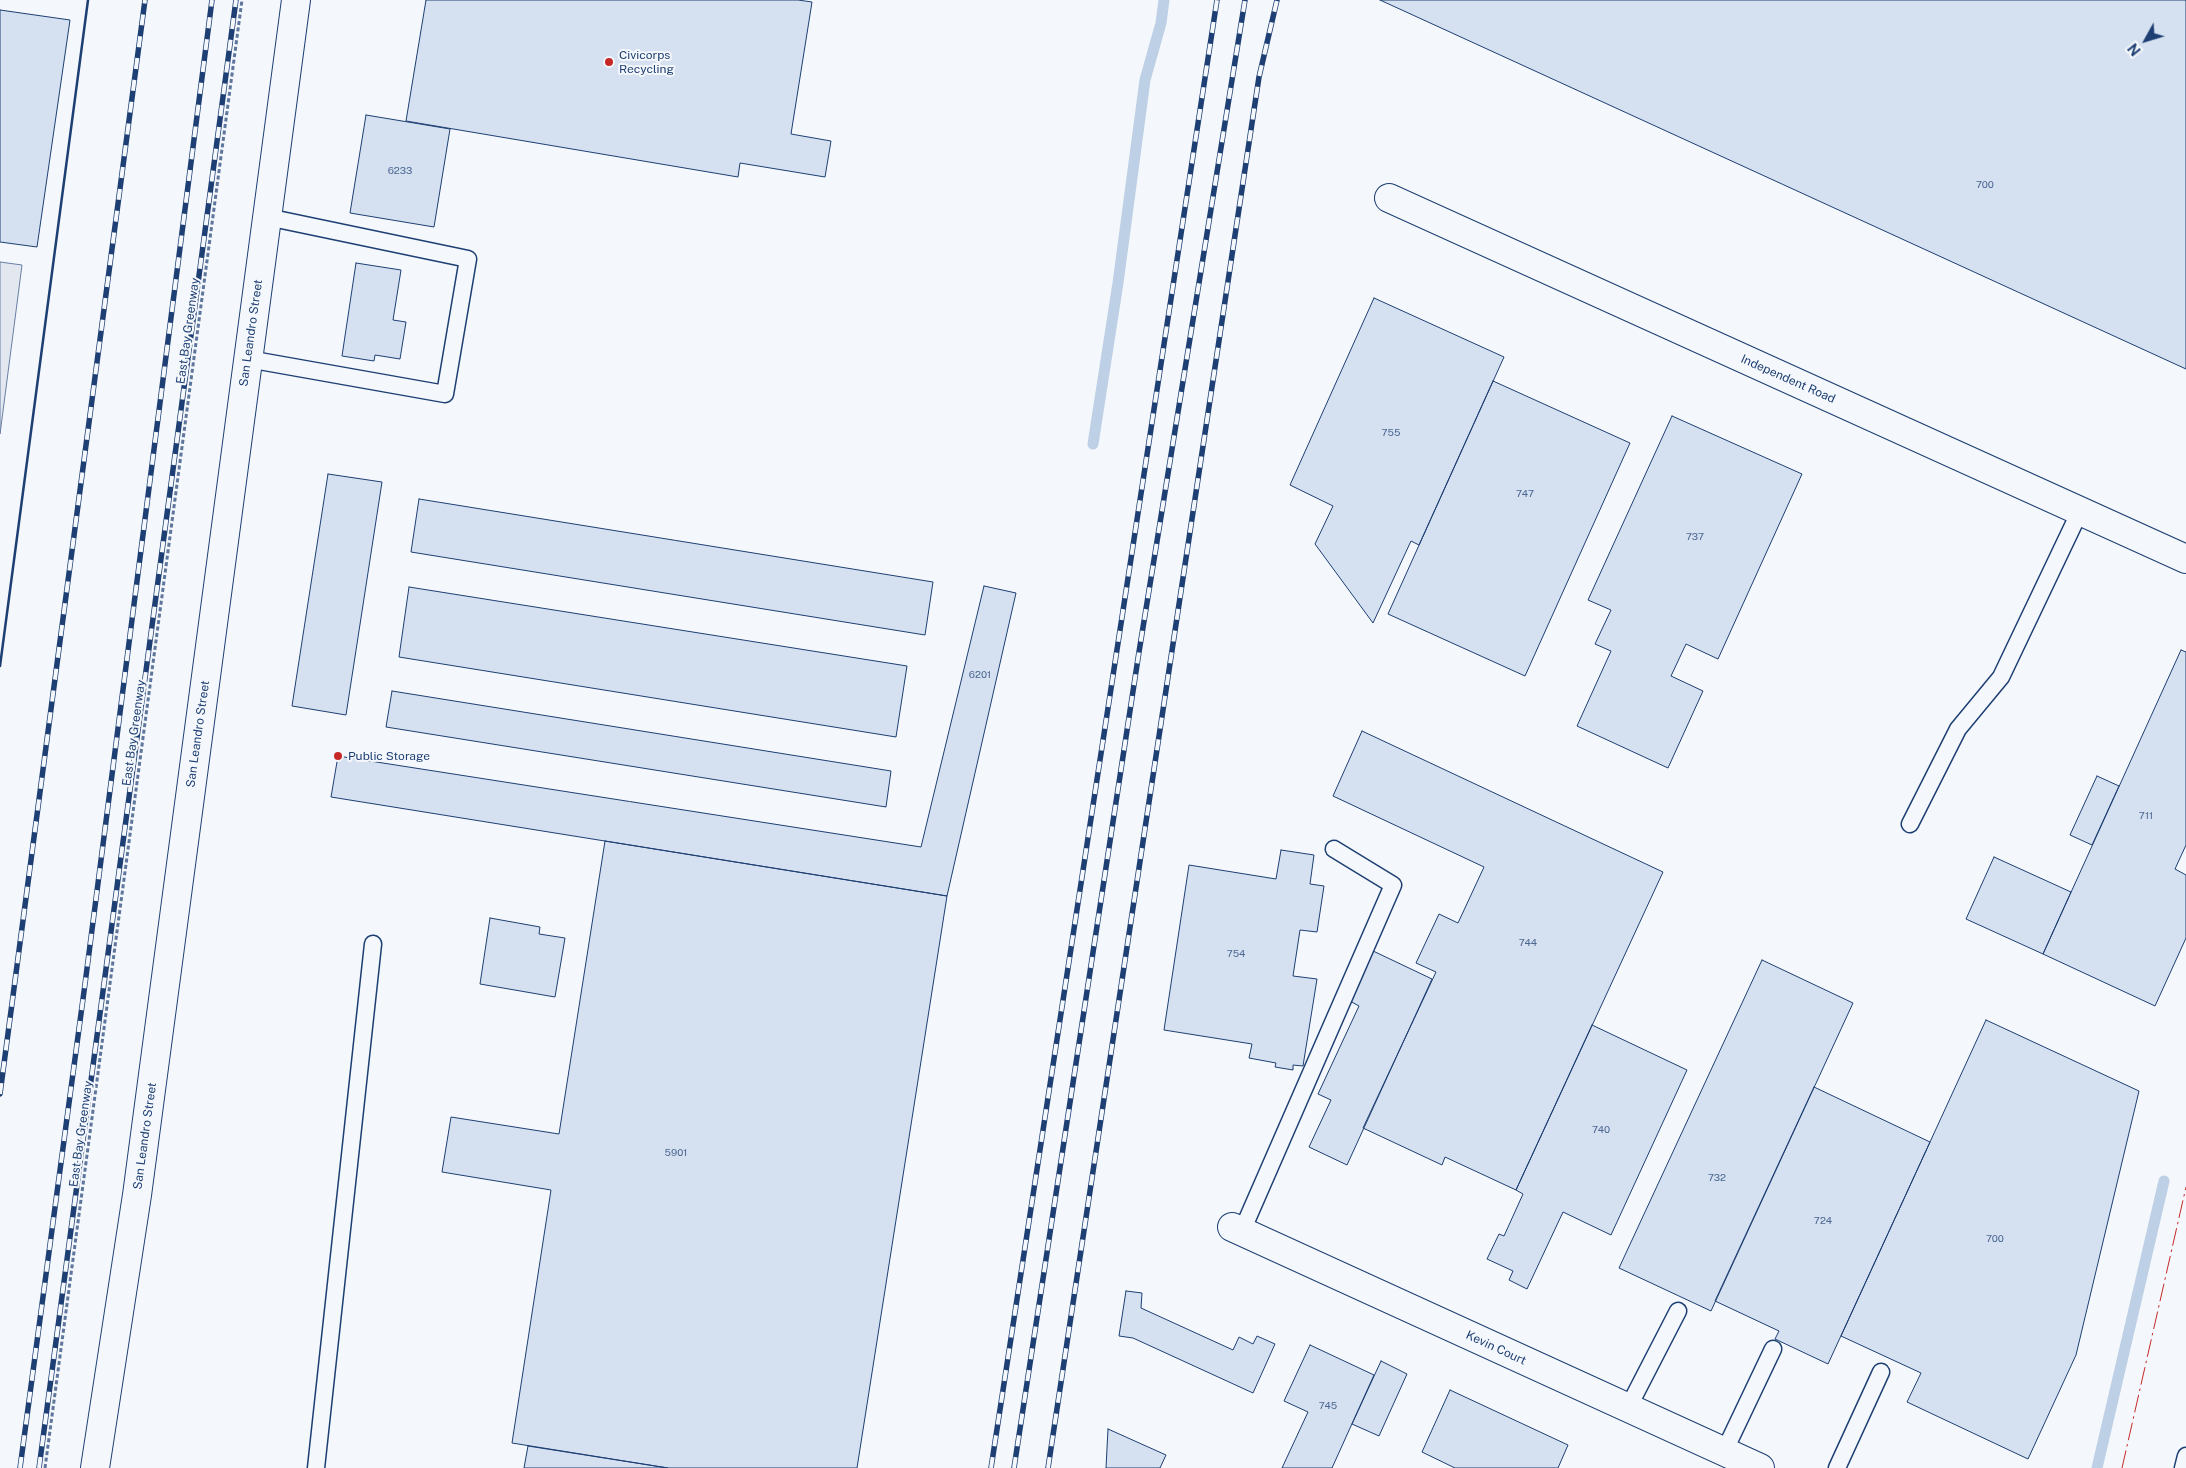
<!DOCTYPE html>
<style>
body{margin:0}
#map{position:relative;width:2186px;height:1468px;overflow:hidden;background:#f4f7fb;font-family:"Public Sans",sans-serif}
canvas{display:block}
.north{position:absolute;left:2121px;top:15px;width:50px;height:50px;-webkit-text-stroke:4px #f4f7fb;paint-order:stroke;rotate:231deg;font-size:14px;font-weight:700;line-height:20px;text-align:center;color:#1d3f73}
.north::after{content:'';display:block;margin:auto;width:18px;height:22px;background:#1d3f73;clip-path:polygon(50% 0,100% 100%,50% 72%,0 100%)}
</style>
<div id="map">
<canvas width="2186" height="1468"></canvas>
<div class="north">N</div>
</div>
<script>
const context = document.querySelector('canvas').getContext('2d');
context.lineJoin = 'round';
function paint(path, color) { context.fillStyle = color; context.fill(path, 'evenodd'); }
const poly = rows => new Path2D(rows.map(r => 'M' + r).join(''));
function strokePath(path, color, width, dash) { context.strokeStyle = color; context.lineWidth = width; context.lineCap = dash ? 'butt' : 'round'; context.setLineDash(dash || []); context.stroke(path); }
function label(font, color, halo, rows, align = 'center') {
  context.font = font + ' "Public Sans",sans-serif'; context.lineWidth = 4; context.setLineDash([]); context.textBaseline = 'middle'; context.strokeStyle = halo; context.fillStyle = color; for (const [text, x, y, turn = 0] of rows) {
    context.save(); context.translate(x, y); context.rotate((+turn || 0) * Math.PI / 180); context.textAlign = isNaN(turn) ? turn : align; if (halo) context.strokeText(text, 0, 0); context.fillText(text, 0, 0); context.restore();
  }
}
const parking = poly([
 [0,262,22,265,0,434,0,262]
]);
const stream = poly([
 [1093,444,1118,283,1145,80,1161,23,1164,0],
 [2097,1468,2164,1181]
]);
const building = poly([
 [426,0,798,0,812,2,791,134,831,141,825,177,740,163,738,177,406,121,426,0],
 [1380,0,2186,0,2186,369,1380,0],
 [0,10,70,20,37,247,0,242,0,10],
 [366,115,450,129,434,227,350,213,366,115],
 [356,263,401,270,393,320,406,322,400,359,375,355,374,361,342,356,356,263],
 [1374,298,1504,357,1419,545,1411,541,1373,623,1315,544,1333,506,1290,485,1374,298],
 [1493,381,1630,443,1525,676,1388,614,1493,381],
 [1672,416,1802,474,1718,659,1686,644,1671,676,1703,691,1668,768,1577,726,1611,651,1595,644,1611,610,1588,600,1672,416],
 [328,474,382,482,346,715,292,706,328,474],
 [419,499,933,582,925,635,411,552,419,499],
 [984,586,1016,593,947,896,331,797,338,756,921,847,984,586],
 [409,587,907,666,896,737,399,657,409,587],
 [2181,650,2186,652,2186,845,2175,869,2186,875,2186,938,2155,1006,2043,954,2181,650],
 [392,691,891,771,886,807,386,727,392,691],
 [1362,731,1663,872,1516,1190,1445,1157,1442,1165,1363,1128,1436,972,1416,963,1439,914,1458,923,1484,867,1333,796,1362,731],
 [2097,776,2119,786,2092,845,2070,835,2097,776],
 [605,841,947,896,857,1468,668,1468,512,1443,551,1190,442,1172,451,1117,559,1134,605,841],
 [1281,850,1314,855,1310,884,1324,886,1317,932,1300,930,1293,976,1317,979,1303,1066,1293,1065,1293,1070,1275,1067,1276,1063,1249,1058,1252,1044,1164,1030,1189,865,1276,879,1281,850],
 [1994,857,2071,892,2043,954,1966,919,1994,857],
 [490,918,540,927,539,934,565,938,555,997,480,984,490,918],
 [1371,950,1432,979,1347,1165,1309,1147,1331,1100,1318,1094,1359,1006,1348,1000,1371,950],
 [1762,960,1853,1003,1711,1311,1619,1268,1762,960],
 [1986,1020,2139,1091,2076,1355,2028,1459,1907,1402,1921,1373,1841,1336,1986,1020],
 [1592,1025,1687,1070,1611,1235,1563,1212,1527,1289,1509,1280,1513,1271,1487,1259,1499,1234,1504,1236,1523,1194,1516,1190,1592,1025],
 [1814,1087,1930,1142,1828,1364,1775,1339,1779,1331,1715,1301,1814,1087],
 [1126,1291,1142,1293,1141,1308,1233,1350,1239,1337,1253,1344,1257,1336,1275,1344,1253,1393,1133,1338,1119,1336,1126,1291],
 [1310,1345,1374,1375,1332,1468,1282,1468,1308,1412,1284,1401,1310,1345],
 [1381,1361,1407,1374,1379,1436,1352,1424,1381,1361],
 [1450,1390,1568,1445,1558,1468,1455,1468,1422,1452,1450,1390],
 [1108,1429,1166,1455,1160,1468,1106,1468,1108,1429],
 [528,1446,668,1468,524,1468,528,1446]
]);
const path = poly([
 [45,1468,242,0]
]);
const service = poly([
 [248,359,445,394,468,259,267,217],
 [1910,824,1958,729,2001,677,2080,511],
 [1242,1231,1393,885,1334,849],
 [1628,1408,1678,1311],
 [1724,1452,1773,1349],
 [316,1468,373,944],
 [1837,1468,1881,1372],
 [2183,1468,2186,1456]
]);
const minor = poly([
 [1389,198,2186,559],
 [1232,1227,1760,1468]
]);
const secondary = poly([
 [95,1468,137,1195,296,0]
]);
const rail = poly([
 [0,1094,145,0],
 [20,1468,85,984,212,0],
 [39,1468,236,0],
 [991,1468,1217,0],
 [1014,1468,1139,652,1245,0],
 [1048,1468,1259,77,1277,0]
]);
const wall = poly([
 [0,666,88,0]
]);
const power = poly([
 [2122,1468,2186,1187]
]);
const markers = [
 [609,62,5,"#c62828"],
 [338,756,5,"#c62828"]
];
const numberNames = [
 ["6233",400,171],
 ["700",1985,185],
 ["755",1391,433],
 ["747",1525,494],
 ["737",1695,537],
 ["6201",980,675],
 ["711",2146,816],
 ["744",1528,943],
 ["754",1236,954],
 ["740",1601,1130],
 ["5901",676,1153],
 ["732",1717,1178],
 ["724",1823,1221],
 ["700",1995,1239],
 ["745",1328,1406]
];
const poiNames = [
 ["Civicorps",619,55],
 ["Recycling",619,69],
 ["Public Storage",348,756]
];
const streetNames = [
 ["East Bay Greenway",188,331,-82],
 ["San Leandro Street",251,333,-82],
 ["Independent Road",1788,379,24],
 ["East Bay Greenway",134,733,-82],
 ["San Leandro Street",198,734,-82],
 ["East Bay Greenway",81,1134,-82],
 ["San Leandro Street",145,1136,-82],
 ["Kevin Court",1496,1348,25]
];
paint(parking, '#e3e8f0');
strokePath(parking, '#687fa3', 1);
strokePath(stream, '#bed0e5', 11);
paint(building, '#d5e0f0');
strokePath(building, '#1d3f73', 1);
strokePath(service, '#1d3f73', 19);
strokePath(minor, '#1d3f73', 30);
strokePath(secondary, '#1d3f73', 30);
strokePath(path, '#5e769c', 3, [4, 2.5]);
strokePath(service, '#f4f7fb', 16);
strokePath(minor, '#f4f7fb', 28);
strokePath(secondary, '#f4f7fb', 28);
strokePath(rail, '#1d3f73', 5.5);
strokePath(rail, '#f4f7fb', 4, [11]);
strokePath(wall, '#1d3f73', 2.5);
strokePath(power, '#c62828', 1, [18, 4, 2.5, 4]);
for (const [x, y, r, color] of markers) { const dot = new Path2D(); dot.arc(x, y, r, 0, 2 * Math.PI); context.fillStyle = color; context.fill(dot); strokePath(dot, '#f4f7fb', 2); }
label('10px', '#4b6792', null, numberNames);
label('12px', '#1d3f73', '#f4f7fb', poiNames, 'left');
label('12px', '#1d3f73', '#f4f7fb', streetNames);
</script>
